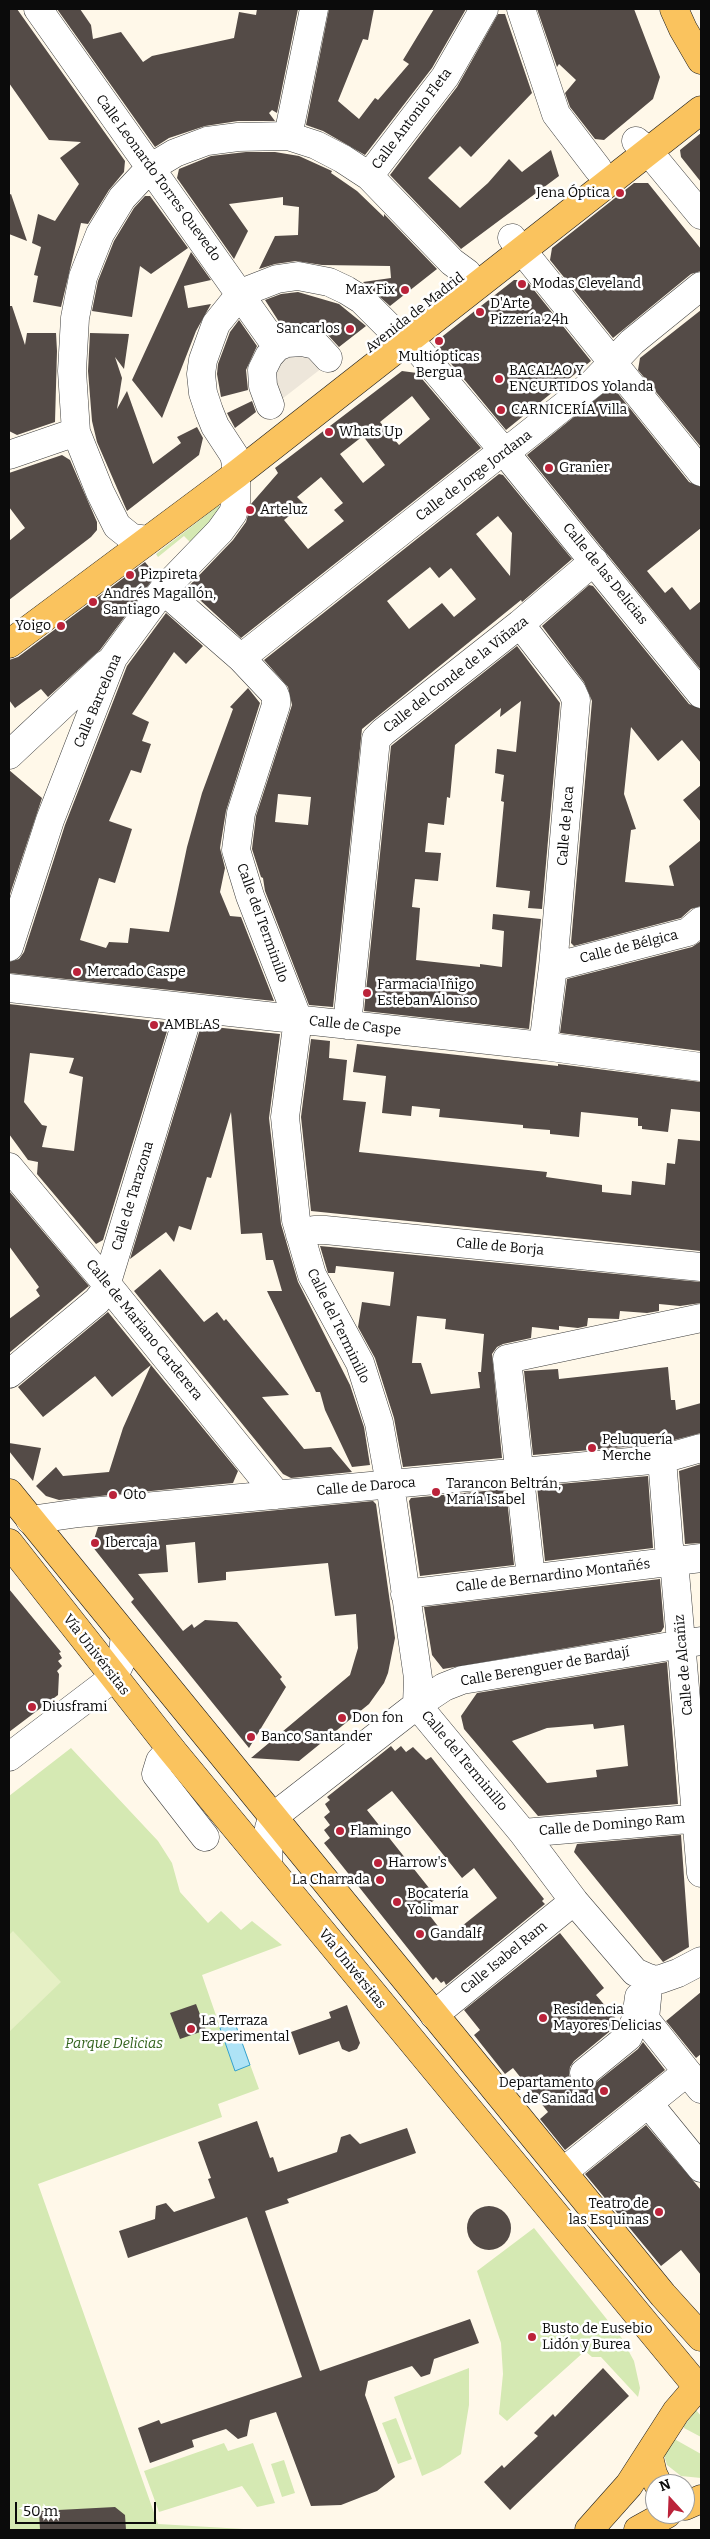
<!DOCTYPE html>
<meta charset="utf-8">
<style>
body{margin:0}
#map{position:relative;width:710px;height:2539px;overflow:hidden;background:#fff8e9;font-family:Bitter,serif}
canvas{display:block}
.frame{position:absolute;inset:0;border:10px solid #0b0b0b;pointer-events:none}
.north{position:absolute;left:645px;top:2474px;width:50px;height:50px;box-sizing:border-box;background:#fff;border:1px solid #9d9d9d;border-radius:50%;rotate:340deg;font-size:14px;font-weight:700;line-height:20px;text-align:center;color:#0b0b0b}
.north::after{content:'';display:block;margin:auto;width:18px;height:22px;background:#bb233a;clip-path:polygon(50% 0,100% 100%,50% 72%,0 100%)}
.scale{position:absolute;left:15px;top:2502px;width:141px;height:22px;box-sizing:border-box;border:2px solid #0b0b0b;border-top:0;padding-left:6px;font-size:15px;line-height:18px;white-space:nowrap;color:#0b0b0b;-webkit-text-stroke:4px #fff;paint-order:stroke}
</style>
<div id="map">
<canvas width="710" height="2539"></canvas>
<div class="frame"></div>
<div class="north">N</div>
<div class="scale">50 m</div>
</div>
<script>
const context = document.querySelector('canvas').getContext('2d');
context.lineJoin = 'round';
function paint(path, color) { context.fillStyle = color; context.fill(path, 'evenodd'); }
const poly = rows => new Path2D(rows.map(r => 'M' + r).join(''));
function strokePath(path, color, width, dash) { context.strokeStyle = color; context.lineWidth = width; context.lineCap = dash ? 'butt' : 'round'; context.setLineDash(dash || []); context.stroke(path); }
function label(font, color, halo, rows, align = 'center') {
  context.font = font + ' Bitter,serif'; context.lineWidth = 5; context.setLineDash([]); context.textBaseline = 'middle'; context.strokeStyle = halo; context.fillStyle = color; for (const [text, x, y, turn = 0] of rows) {
    context.save(); context.translate(x, y); context.rotate((+turn || 0) * Math.PI / 180); context.textAlign = isNaN(turn) ? turn : align; if (halo) context.strokeText(text, 0, 0); context.fillText(text, 0, 0); context.restore();
  }
}
const green = poly([
 [218,506,222,506,221,512,190,542,184,536,158,557,156,554],
 [71,1748,158,1841,172,1863,180,1892,208,1923,221,1911,241,1930,252,1921,282,1945,202,1975,220,2027,235,2023,259,2089,218,2104,222,2117,38,2184,158,2524,261,2530,9,2530,9,1796],
 [534,2228,621,2337,634,2361,640,2388,638,2397,601,2357,592,2357,585,2351,507,2421,499,2414,503,2374,501,2343,477,2271],
 [469,2368,469,2405,461,2454,440,2468,422,2476,394,2397],
 [696,2410,701,2416,701,2437,684,2428,684,2426],
 [396,2418,412,2459,398,2464,382,2423],
 [669,2436,701,2454,701,2478,681,2476,667,2465,663,2452],
 [224,2443,228,2451,253,2443,275,2503,257,2507,242,2486,159,2512,144,2471],
 [284,2460,295,2493,282,2497,271,2464]
]);
const pitch = poly([
 [13,1931,61,1982,9,2032,9,1935]
]);
const plaza = poly([
 [286,337,331,361,273,406,265,353]
]);
const water = poly([
 [235,2023,250,2065,235,2071,220,2028,235,2023]
]);
const building = poly([
 [9,9,17,9,125,161,124,172,109,190,88,224,81,223,61,307,33,302,38,276,34,275,41,247,32,243,38,214,55,221,79,184,60,158,81,142,49,140,9,83],
 [57,9,80,9,91,25,93,39,121,32,143,62,152,56,234,38,239,12,256,15,257,9,298,9,277,113,272,110,269,113,275,121,238,121,205,126,169,138,155,147],
 [329,9,374,9,368,40,363,39,338,101,359,119,375,98,378,100,409,64,403,60,434,9,466,9,432,68,365,155,323,131,306,125],
 [537,9,634,9,660,77,653,99,604,140,595,139,570,107,565,93,576,80,559,64,557,67],
 [498,14,505,14,532,93,471,157,460,146,428,178,460,208,488,183,509,159,522,172,551,150,559,176,461,249,390,175,457,87],
 [701,133,701,182,681,157,680,150],
 [246,152,275,152,299,156,332,171,331,173,357,191,384,217,384,214,437,269,390,306,363,282,391,278,390,266,322,265,296,261,275,264,259,269,275,236,298,235,299,207,283,205,283,197,229,204,248,231,234,259,177,178,179,169,211,156],
 [634,183,648,183,701,249,701,271,691,274,613,338,550,260,552,248],
 [11,194,27,241,9,234,9,195],
 [145,196,150,196,188,248,151,274,140,266,132,317,92,311,98,281,114,241,134,208],
 [191,252,211,280,184,286,188,308,211,304,196,331,162,418,132,380],
 [514,280,526,280,591,361,506,430,434,343],
 [298,292,339,304,366,326,339,347,327,334,319,330,301,326,283,328,265,300,281,294],
 [9,306,12,306,25,345,27,333,56,333,57,351,55,422,17,435,9,431],
 [701,310,701,447,638,370,640,358],
 [239,320,257,346,246,370,248,390,221,397,217,374,218,364,230,332],
 [90,333,129,334,124,369,115,357,122,378,117,409,127,391,153,464,181,443,177,437,197,427,203,438,199,455,127,511,97,442,92,421,88,371],
 [402,371,417,373,481,448,241,638,187,588,233,540,246,522,251,504,278,473,275,468],
 [412,396,430,419,399,445,380,422],
 [363,436,385,465,363,483,340,454],
 [321,477,343,503,334,510,344,521,308,549,284,520,304,504,297,497],
 [612,386,689,482,701,487,701,528,647,571,665,593,672,587,690,610,701,601,701,670,527,455],
 [252,401,256,412,235,428,227,413],
 [62,455,70,460,97,522,97,530,91,537,9,600,9,541,25,528,9,507,9,473],
 [499,474,503,475,572,559,522,602,521,600,362,729,333,1007,309,1005,265,891,263,878,261,877,252,849,256,816,292,705,288,687,264,660],
 [498,516,512,533,510,576,476,534],
 [430,567,439,578,451,568,476,599,454,617,442,603,409,629,387,601],
 [278,794,311,797,308,825,275,822],
 [145,562,156,575,100,650,48,697,41,689,15,708,9,700,9,660,18,657],
 [589,585,593,586,689,704,701,709,701,763,682,740,658,761,631,727,624,794,636,829,631,830,625,882,674,886,669,866,701,840,701,906,691,909,681,918,574,946,571,943,592,701,584,682,542,626],
 [166,613,203,646,186,664,174,652,132,714,149,722,142,741,151,744,141,773,131,770,109,821,132,829,115,883,99,878,80,940,106,948,109,942,128,943,130,928,169,932,187,847,202,793,233,709,230,707,248,688,260,703,226,811,220,848,225,868,220,892,230,916,241,917,274,1001,9,973,9,962,19,959,24,952,65,825,127,666],
 [517,646,560,703,542,909,528,908,530,891,496,887,504,802,501,801,504,775,495,773,497,749,516,752,521,701,500,717,501,708,455,745,450,798,447,797,444,825,428,823,425,852,441,853,438,881,415,879,412,907,420,908,416,960,480,967,480,964,502,967,504,931,492,929,493,914,541,919,529,1029,364,1011,391,746],
 [9,770,42,798,9,897],
 [701,785,701,822,683,800],
 [701,941,701,1051,560,1033,567,979,692,947],
 [9,1004,164,1022,168,1028,103,1240,96,1244,37,1174,38,1162,28,1160,9,1134],
 [30,1053,74,1058,69,1073,83,1077,74,1151,42,1147,47,1126,42,1125,24,1102],
 [204,1026,280,1034,269,1118,281,1224,298,1282,350,1385,364,1427,370,1465,352,1467,325,1410,320,1392,316,1392,267,1291,282,1291,273,1260,266,1260,262,1233,241,1234,231,1112,211,1178,207,1177,191,1230,179,1226,174,1242,166,1232,130,1259,200,1029],
 [311,1039,330,1041,329,1058,347,1060,343,1100,366,1102,359,1152,547,1172,546,1177,602,1185,602,1192,631,1195,632,1181,665,1185,667,1163,675,1164,678,1139,701,1141,701,1251,311,1211,301,1117],
 [357,1044,558,1066,558,1064,701,1082,701,1112,671,1109,668,1132,642,1129,642,1126,638,1126,638,1118,581,1112,579,1137,550,1134,550,1130,523,1128,523,1125,439,1117,440,1109,412,1106,411,1116,382,1113,386,1076,353,1072],
 [9,1191,89,1286,9,1353,9,1319,40,1296,36,1290,39,1287,9,1246],
 [320,1246,701,1282,701,1303,680,1306,659,1304,659,1311,647,1313,620,1311,619,1319,588,1318,587,1326,578,1328,559,1326,559,1330,532,1327,531,1338,503,1344,497,1347,492,1354,502,1458,403,1467,394,1418,375,1358,358,1327,362,1302,390,1306,394,1272,336,1266,335,1273,328,1273],
 [417,1316,446,1319,445,1329,484,1334,481,1372,478,1372,480,1388,431,1394,421,1363,412,1363],
 [160,1269,204,1322,217,1312,224,1321,226,1319,289,1395,262,1397,304,1449,331,1447,352,1472,291,1478,283,1474,134,1291],
 [108,1312,151,1365,112,1397,95,1376,43,1417,18,1387],
 [151,1365,238,1471,233,1483,59,1500,46,1496,36,1486,56,1467,63,1476,109,1472,123,1428],
 [668,1367,671,1400,675,1400,676,1410,701,1403,701,1433,659,1444,533,1455,524,1371,558,1369,559,1379],
 [9,1443,41,1448,33,1481,9,1451],
 [701,1464,701,1543,685,1544,679,1471],
 [648,1476,653,1548,545,1561,537,1486],
 [506,1489,514,1565,420,1576,409,1501,411,1498],
 [373,1501,376,1504,395,1638,388,1673,384,1683,369,1704,299,1761,251,1758,350,1675,358,1648,356,1614,335,1616,328,1563,226,1572,226,1580,198,1583,195,1542,166,1545,168,1572,138,1574,183,1631,192,1624,194,1628,205,1620,237,1622,282,1677,280,1679,286,1687,249,1748,131,1602,134,1599,92,1546,98,1527],
 [660,1579,664,1627,661,1632,443,1669,432,1655,424,1607],
 [9,1589,61,1652,59,1653,62,1658,58,1661,62,1666,57,1671,59,1674,58,1695,9,1732],
 [667,1662,678,1804,538,1816,464,1729,461,1716,477,1693],
 [593,1724,594,1729,624,1725,628,1766,596,1770,597,1777,547,1783,512,1741,547,1728],
 [391,1746,395,1751,401,1746,406,1752,413,1747,426,1760,431,1757,544,1899,542,1901,545,1904,446,1985,444,1981,441,1983,436,1977,433,1980,324,1843,330,1838,324,1830,330,1825,324,1817,330,1812,325,1804,330,1800,327,1797],
 [392,1791,462,1878,474,1868,497,1898,447,1938,424,1908,437,1898,367,1810],
 [681,1835,689,1947,663,1962,574,1852,577,1844],
 [560,1933,604,1988,596,1995,618,2021,615,2027,574,2061,570,2067,569,2075,572,2082,579,2088,586,2088,593,2085,638,2049,643,2042,665,2070,565,2150,540,2119,548,2112,513,2068,505,2074,474,2035,480,2030,464,2010],
 [701,1992,701,2054,696,2058,666,2021],
 [196,2004,206,2030,180,2039,170,2013],
 [347,2005,360,2043,357,2049,349,2052,342,2049,339,2041,299,2055,291,2032,331,2018,329,2012],
 [257,2121,270,2158,273,2157,278,2172,337,2152,341,2137,350,2134,360,2144,407,2128,416,2153,287,2199,289,2203,265,2211,320,2371,470,2319,479,2343,434,2359,430,2374,421,2377,412,2366,368,2381,365,2395,395,2477,377,2491,341,2505,311,2506,276,2412,250,2420,247,2436,238,2439,226,2429,192,2440,194,2447,150,2463,138,2428,159,2420,161,2424,302,2377,247,2217,128,2258,119,2231,155,2219,156,2206,166,2203,174,2212,215,2198,208,2179,211,2178,198,2142],
 [646,2125,701,2190,701,2275,681,2250,661,2266,585,2174],
 '467 2228a22 22 0 1 1 44 0a22 22 0 1 1-44 0Z',
 [603,2368,629,2396,510,2510,484,2482,502,2465,504,2468,538,2436,534,2433,553,2414,555,2417],
 [115,2507,125,2515,126,2530,40,2530,39,2511]
]);
const minor = poly([
 [38,9,277,347],
 [521,9,556,114,598,169],
 [288,136,314,9],
 [636,141,648,151,701,215],
 [369,176,445,77,484,9],
 [512,238,701,472],
 [270,405,263,386,262,370,269,356,277,347,287,343,302,342,316,345,328,358],
 [9,455,76,432],
 [507,455,701,694],
 [148,540,132,538,117,526,100,492,76,432,72,371,75,318,83,277,100,234,122,198,150,168,175,153,207,141,238,137,288,136,316,145,343,159,369,176,452,262,467,273],
 [163,590,241,658,274,693,276,698,276,705,241,813,236,850,250,896,298,1019,285,1117,296,1220,312,1275,360,1363,379,1423,390,1484,418,1678,417,1705,523,1833,574,1901,635,1972,653,1980,661,1979,678,1973,701,1961],
 [520,624,572,691,576,700,553,967,543,1046],
 [241,658,495,457,516,444,593,383,632,342,701,286],
 [9,755,106,664],
 [9,947,50,820,113,658,163,590,220,531,233,513,236,502,236,464,234,455,215,426,209,411,203,393,201,374,203,360,216,324,241,293,277,279,298,276,329,282,346,290,362,300,393,331,410,340,501,448],
 [553,967,688,932,701,921],
 [9,988,543,1046,701,1067],
 [347,1025,376,739,383,732,520,624,594,561],
 [9,1167,106,1283,277,1495],
 [300,1235,314,1230,325,1230,701,1267],
 [9,1374,97,1301,104,1292,190,1009],
 [662,1459,669,1547,674,1561,701,1873],
 [30,1520,79,1513,662,1459,701,1448],
 [531,1578,507,1359,701,1318],
 [405,1594,701,1558],
 [171,1749,160,1761,156,1774,205,1837],
 [9,1757,113,1678,122,1659,125,1636],
 [523,1833,701,1818],
 [268,1866,269,1828,273,1817,417,1705,444,1687,462,1680,701,1641],
 [434,2015,574,1901],
 [687,2072,701,2089],
 [584,2073,628,2037,636,2019,639,1997],
 [648,2103,701,2168],
 [563,2172,687,2072,645,2019,649,1978]
]);
const major = poly([
 [674,9,683,29,701,60],
 [9,644,237,474,701,110],
 [9,1493,663,2295,701,2337],
 [9,1543,171,1749,701,2391],
 [649,2457,653,2474,658,2484],
 [685,2506,701,2499],
 [589,2530,629,2485,676,2412,701,2383],
 [638,2530,667,2514]
]);
const markers = [
 [620,193,5,"#bb233a"],
 [522,284,5,"#bb233a"],
 [405,290,5,"#bb233a"],
 [480,312,5,"#bb233a"],
 [350,329,5,"#bb233a"],
 [439,341,5,"#bb233a"],
 [499,379,5,"#bb233a"],
 [501,410,5,"#bb233a"],
 [329,432,5,"#bb233a"],
 [549,468,5,"#bb233a"],
 [250,510,5,"#bb233a"],
 [130,575,5,"#bb233a"],
 [93,602,5,"#bb233a"],
 [61,626,5,"#bb233a"],
 [77,972,5,"#bb233a"],
 [367,993,5,"#bb233a"],
 [154,1025,5,"#bb233a"],
 [592,1448,5,"#bb233a"],
 [436,1492,5,"#bb233a"],
 [113,1495,5,"#bb233a"],
 [95,1543,5,"#bb233a"],
 [32,1707,5,"#bb233a"],
 [342,1718,5,"#bb233a"],
 [251,1737,5,"#bb233a"],
 [340,1831,5,"#bb233a"],
 [378,1863,5,"#bb233a"],
 [380,1880,5,"#bb233a"],
 [397,1902,5,"#bb233a"],
 [420,1934,5,"#bb233a"],
 [543,2018,5,"#bb233a"],
 [191,2029,5,"#bb233a"],
 [604,2091,5,"#bb233a"],
 [659,2212,5,"#bb233a"],
 [532,2337,5,"#bb233a"]
];
const streetNames = [
 ["Calle Antonio Fleta",412,119,-53],
 ["Calle Leonardo Torres Quevedo",158,178,54],
 ["Avenida de Madrid",415,313,-38],
 ["Calle de Jorge Jordana",474,476,-37],
 ["Calle de las Delicias",605,574,51],
 ["Calle del Conde de la Viñaza",456,675,-38],
 ["Calle Barcelona",98,701,-67],
 ["Calle de Jaca",566,826,-85],
 ["Calle del Terminillo",262,923,70],
 ["Calle de Bélgica",629,947,-14],
 ["Calle de Caspe",355,1026,6],
 ["Calle de Tarazona",133,1196,-73],
 ["Calle de Borja",500,1247,5],
 ["Calle del Terminillo",338,1326,64],
 ["Calle de Mariano Carderera",144,1330,51],
 ["Calle de Daroca",366,1487,-5],
 ["Calle de Bernardino Montañés",553,1576,-7],
 ["Vía Univérsitas",96,1655,52],
 ["Calle de Alcañiz",684,1665,-95],
 ["Calle Berenguer de Bardají",545,1667,-10],
 ["Calle del Terminillo",464,1761,50],
 ["Calle de Domingo Ram",612,1825,-5],
 ["Calle Isabel Ram",504,1958,-39],
 ["Vía Univérsitas",352,1969,51]
];
const poiNames = [
 ["Jena Óptica",610,193,"right"],
 ["Modas Cleveland",532,284],
 ["Max Fix",395,290,"right"],
 ["D'Arte",490,304],
 ["Pizzería 24h",490,320],
 ["Sancarlos",340,329,"right"],
 ["Multiópticas",439,357,"center"],
 ["Bergua",439,373,"center"],
 ["BACALAO Y",509,371],
 ["ENCURTIDOS Yolanda",509,387],
 ["CARNICERÍA Villa",511,410],
 ["Whats Up",339,432],
 ["Granier",559,468],
 ["Arteluz",260,510],
 ["Pizpireta",140,575],
 ["Andrés Magallón,",103,594],
 ["Santiago",103,610],
 ["Yoigo",51,626,"right"],
 ["Mercado Caspe",87,972],
 ["Farmacia Iñigo",377,985],
 ["Esteban Alonso",377,1001],
 ["AMBLAS",164,1025],
 ["Peluquería",602,1440],
 ["Merche",602,1456],
 ["Tarancon Beltrán,",446,1484],
 ["María Isabel",446,1500],
 ["Oto",123,1495],
 ["Ibercaja",105,1543],
 ["Diusframi",42,1707],
 ["Don fon",352,1718],
 ["Banco Santander",261,1737],
 ["Flamingo",350,1831],
 ["Harrow's",388,1863],
 ["La Charrada",370,1880,"right"],
 ["Bocatería",407,1894],
 ["Yolimar",407,1910],
 ["Gandalf",430,1934],
 ["Residencia",553,2010],
 ["Mayores Delicias",553,2026],
 ["La Terraza",201,2021],
 ["Experimental",201,2037],
 ["Departamento",594,2083,"right"],
 ["de Sanidad",594,2099,"right"],
 ["Teatro de",649,2204,"right"],
 ["las Esquinas",649,2220,"right"],
 ["Busto de Eusebio",542,2329],
 ["Lidón y Burea",542,2345]
];
const parkNames = [
 ["Parque Delicias",114,2044]
];
paint(green, '#d5e9b3');
paint(pitch, '#e6f0c5');
paint(plaza, '#ede6da');
paint(water, '#aee3f6');
strokePath(water, '#34a1ce', 1);
paint(building, '#544b47');
strokePath(minor, '#3e3e3e', 29);
strokePath(major, '#1c1c1c', 29);
strokePath(minor, '#fff', 28);
strokePath(major, '#fac35e', 28);
for (const [x, y, r, color] of markers) { const dot = new Path2D(); dot.arc(x, y, r, 0, 2 * Math.PI); context.fillStyle = color; context.fill(dot); strokePath(dot, '#fff', 2); }
label('14px', '#0b0b0b', '#fff', streetNames);
label('14px', '#0b0b0b', '#fff', poiNames, 'left');
label('italic 14px', '#32621c', '#fff', parkNames);
</script>
